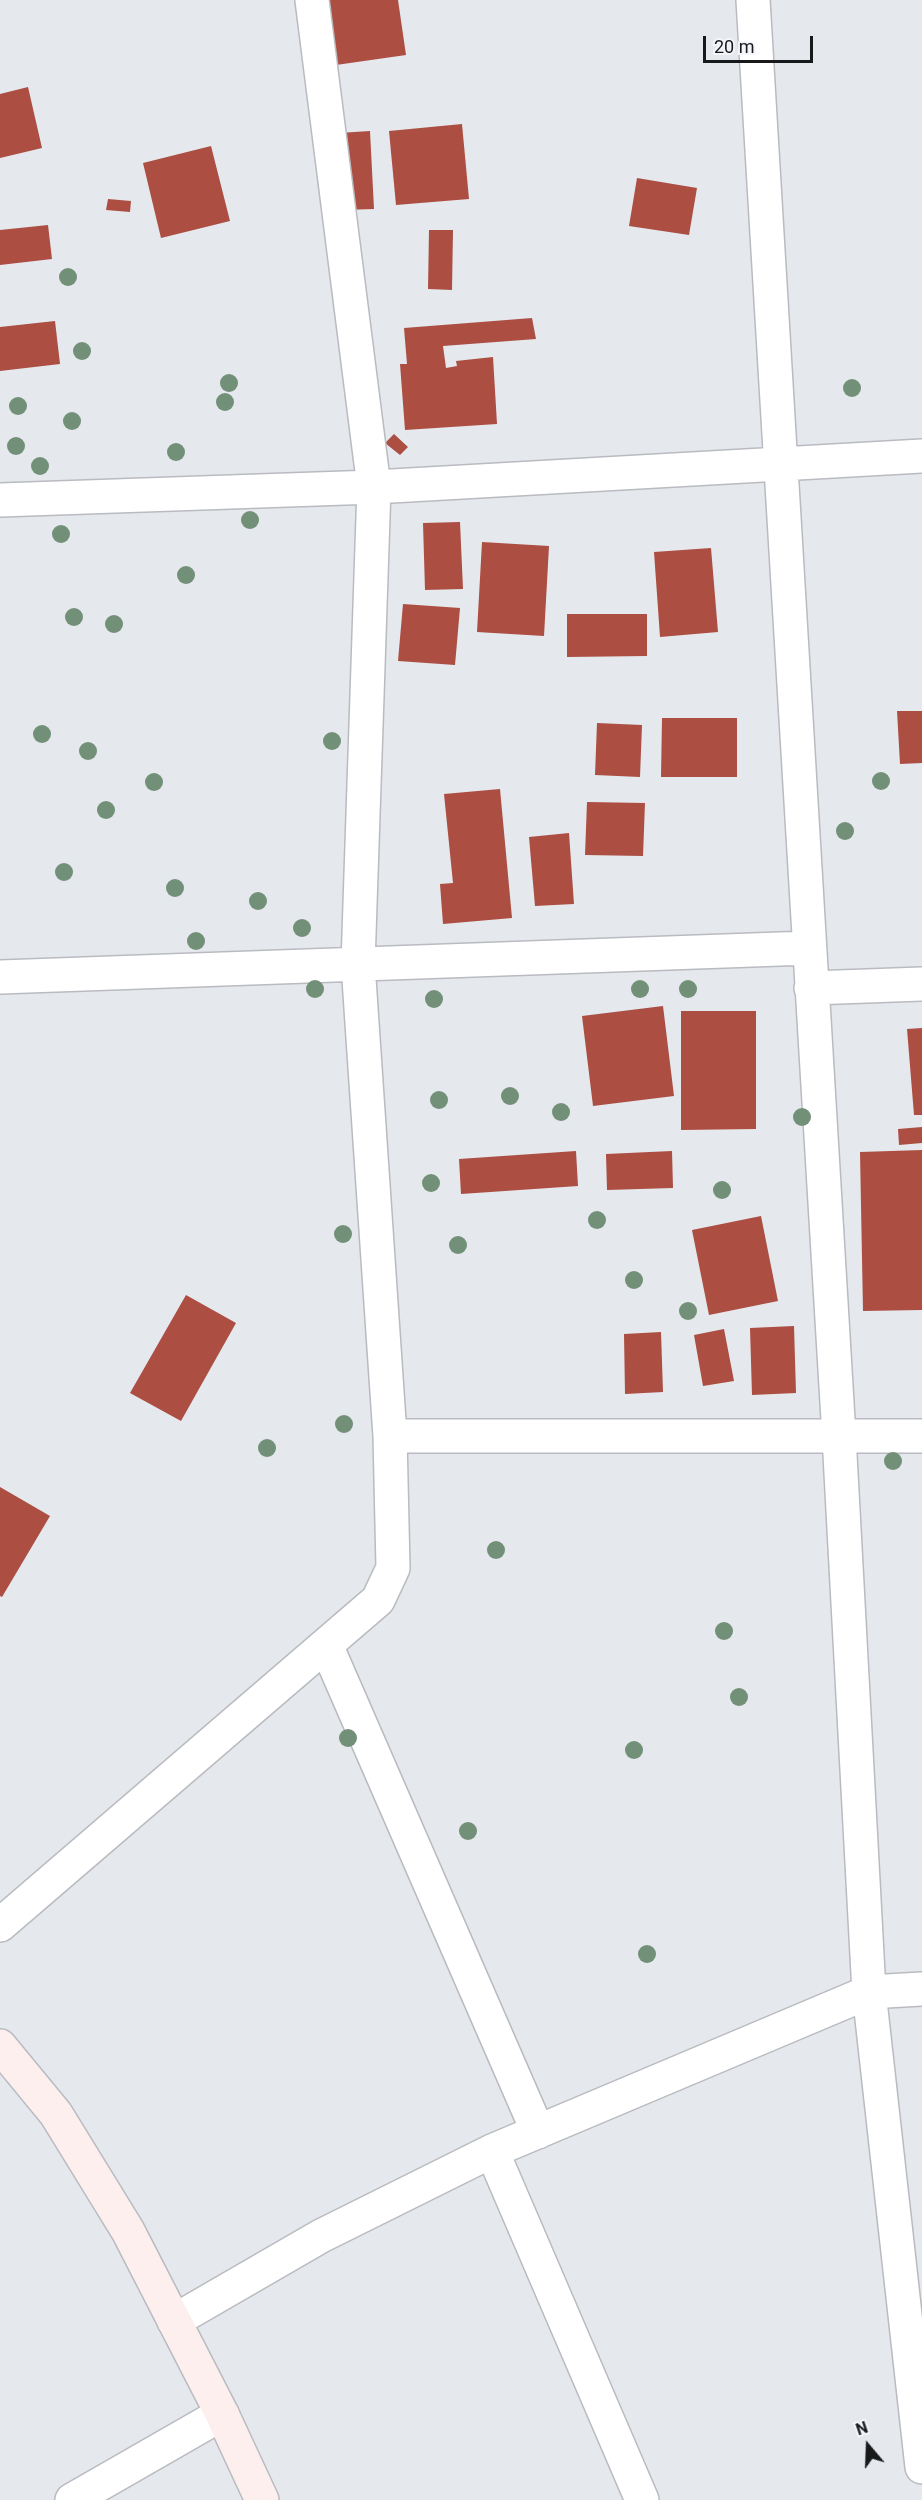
<!DOCTYPE html>
<style>
body{margin:0}
#map{position:relative;width:922px;height:2500px;overflow:hidden;background:#e5e8ed;font-family:Roboto,sans-serif}
canvas{display:block}
.north{position:absolute;left:838px;top:2416px;width:60px;height:60px;-webkit-text-stroke:4px #f3f5fb;paint-order:stroke;rotate:341deg;font-size:16px;font-weight:700;line-height:24px;text-align:center;color:#18191b}
.north::after{content:'';display:block;margin:auto;width:21px;height:27px;background:#18191b;clip-path:polygon(50% 0,100% 100%,50% 72%,0 100%)}
.scale{position:absolute;left:703px;top:36px;width:110px;height:27px;box-sizing:border-box;border:3px solid #18191b;border-top:0;padding-left:8px;font-size:18px;line-height:21px;white-space:nowrap;color:#18191b;-webkit-text-stroke:4px #f3f5fb;paint-order:stroke}
</style>
<div id="map">
<canvas width="922" height="2500"></canvas>
<div class="north">N</div>
<div class="scale">20 m</div>
</div>
<script>
const context = document.querySelector('canvas').getContext('2d');
context.lineJoin = 'round';
function paint(path, color) { context.fillStyle = color; context.fill(path, 'evenodd'); }
const poly = rows => new Path2D(rows.map(r => 'M' + r).join(''));
function strokePath(path, color, width, dash) { context.strokeStyle = color; context.lineWidth = width; context.lineCap = dash ? 'butt' : 'round'; context.setLineDash(dash || []); context.stroke(path); }
const building = poly([
 [326,0,398,0,406,55,336,65],
 [28,87,42,148,0,158,0,94],
 [462,124,469,199,396,205,389,131],
 [370,131,374,209,343,210,339,133],
 [211,146,230,221,161,238,143,163],
 [637,178,697,188,689,235,629,226],
 [108,199,131,201,130,212,106,210],
 [48,225,52,259,0,265,0,230],
 [429,230,453,230,452,290,428,289],
 [532,318,536,339,443,346,446,368,457,366,456,361,493,357,497,424,405,430,400,364,407,364,404,328],
 [55,321,60,364,0,371,0,327],
 [394,434,408,447,400,455,385,443],
 [460,522,463,589,425,590,423,523],
 [482,542,549,546,544,636,477,632],
 [711,548,718,632,660,637,654,552],
 [403,604,460,608,455,665,398,661],
 [567,614,647,614,647,656,567,657],
 [897,711,922,711,922,763,900,764],
 [662,718,737,718,737,777,661,777],
 [597,723,642,725,640,777,595,775],
 [500,789,512,918,443,924,440,884,453,883,444,794],
 [587,802,645,803,643,856,585,855],
 [569,833,574,904,535,906,529,837],
 [663,1006,674,1096,593,1106,582,1016],
 [681,1011,756,1011,756,1129,681,1130],
 [922,1028,922,1115,914,1115,907,1029],
 [922,1127,922,1143,899,1145,898,1129],
 [922,1150,922,1310,863,1311,860,1152],
 [576,1151,578,1186,461,1194,459,1159],
 [672,1151,673,1188,607,1190,606,1154],
 [761,1216,778,1301,709,1315,692,1230],
 [186,1295,236,1323,181,1421,130,1393],
 [794,1326,796,1393,752,1395,750,1328],
 [724,1329,734,1381,703,1386,694,1335],
 [661,1332,663,1392,625,1394,624,1334],
 [0,1487,50,1516,2,1597,0,1596]
]);
const minor = poly([
 [753,0,839,1436,869,1992,922,2467],
 [0,500,374,487,922,456],
 [0,977,808,948],
 [811,988,922,984],
 [390,1436,922,1436],
 [326,1645,538,2132],
 [0,1925,378,1600,393,1568,390,1436,358,964,374,487,312,0],
 [492,2151,642,2500],
 [174,2321,321,2236,492,2151,869,1992,922,1989],
 [72,2500,222,2414]
]);
const secondary = poly([
 [0,2046,56,2114,128,2231,222,2414,262,2500]
]);
const trees = [
 [68,277],
 [82,351],
 [229,383],
 [852,388],
 [225,402],
 [18,406],
 [72,421],
 [16,446],
 [176,452],
 [40,466],
 [250,520],
 [61,534],
 [186,575],
 [74,617],
 [114,624],
 [42,734],
 [332,741],
 [88,751],
 [881,781],
 [154,782],
 [106,810],
 [845,831],
 [64,872],
 [175,888],
 [258,901],
 [302,928],
 [196,941],
 [315,989],
 [640,989],
 [688,989],
 [434,999],
 [510,1096],
 [439,1100],
 [561,1112],
 [802,1117],
 [431,1183],
 [722,1190],
 [597,1220],
 [343,1234],
 [458,1245],
 [634,1280],
 [688,1311],
 [344,1424],
 [267,1448],
 [893,1461],
 [496,1550],
 [724,1631],
 [739,1697],
 [348,1738],
 [634,1750],
 [468,1831],
 [647,1954]
];
paint(building, '#ac4e42');
strokePath(minor, '#b9bbc0', 36);
strokePath(secondary, '#b9bbc0', 36);
strokePath(minor, '#fff', 33);
strokePath(secondary, '#fcefed', 33);
context.fillStyle = '#728f78';
for (const [x, y] of trees) { context.beginPath(); context.arc(x, y, 9, 0, 2 * Math.PI); context.fill(); }
</script>
